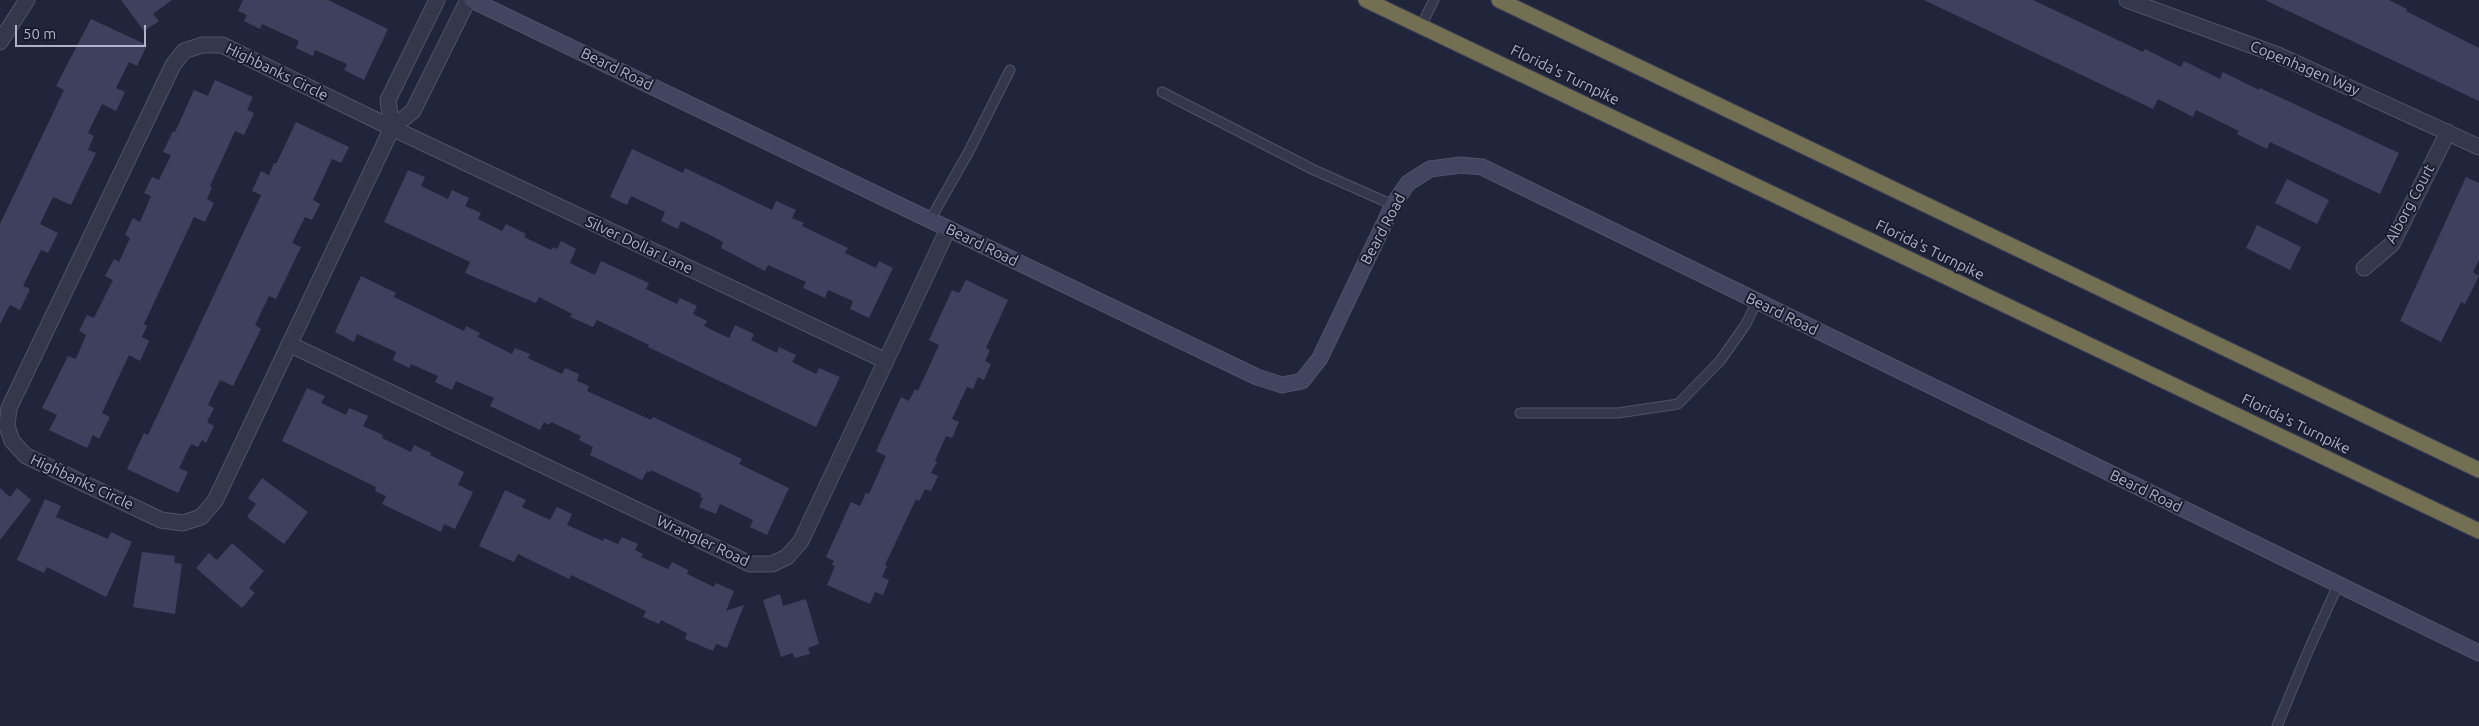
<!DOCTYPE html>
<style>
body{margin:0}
#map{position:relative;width:2479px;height:726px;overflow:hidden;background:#21253c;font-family:Ubuntu,sans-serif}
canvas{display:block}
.scale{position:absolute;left:15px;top:25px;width:131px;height:22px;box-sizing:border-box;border:2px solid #b0b3c8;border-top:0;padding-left:6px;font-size:15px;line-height:18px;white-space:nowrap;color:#b0b3c8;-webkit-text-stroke:4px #1a1d31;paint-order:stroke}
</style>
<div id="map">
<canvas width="2479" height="726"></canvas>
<div class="scale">50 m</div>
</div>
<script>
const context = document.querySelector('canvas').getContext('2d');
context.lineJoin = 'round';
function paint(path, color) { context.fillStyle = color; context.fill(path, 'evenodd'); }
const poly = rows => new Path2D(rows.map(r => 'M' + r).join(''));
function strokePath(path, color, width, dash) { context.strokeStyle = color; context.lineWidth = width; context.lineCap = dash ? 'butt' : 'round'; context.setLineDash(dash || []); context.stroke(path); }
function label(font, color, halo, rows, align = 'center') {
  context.font = font + ' Ubuntu,sans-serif'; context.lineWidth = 4; context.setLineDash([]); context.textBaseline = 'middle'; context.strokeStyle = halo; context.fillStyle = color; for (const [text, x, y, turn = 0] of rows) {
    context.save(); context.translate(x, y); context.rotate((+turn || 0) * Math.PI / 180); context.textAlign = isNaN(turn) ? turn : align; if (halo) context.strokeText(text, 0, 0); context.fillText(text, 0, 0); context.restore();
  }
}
const building = poly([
 [121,0,172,0,153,14,159,21,144,31],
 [243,0,328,0,388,29,364,80,344,70,347,64,315,50,313,56,296,48,299,41,262,24,260,29,244,21,247,15,238,11],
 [1924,0,2033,0,2143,52,2145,49,2181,67,2184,61,2220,79,2223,72,2259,90,2260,88,2399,153,2380,194,2270,142,2267,149,2237,134,2239,131,2196,110,2193,117,2158,99,2153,109],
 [2265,0,2389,0,2407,9,2406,11,2479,48,2479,101],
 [91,19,147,45,137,66,129,62,116,88,125,92,116,111,102,104,88,133,94,136,88,150,96,153,71,205,53,197,40,224,58,233,48,253,41,250,23,286,30,289,20,310,10,305,0,324,0,224,64,90,56,86],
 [215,80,253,97,247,110,254,113,244,135,235,131,210,186,212,188,207,199,214,203,205,222,194,217,144,324,147,326,142,337,149,341,140,361,129,355,102,413,110,417,99,439,93,435,87,448,49,430,57,415,42,408,68,356,76,359,86,335,79,331,87,315,94,318,113,280,105,276,114,259,119,262,130,238,125,235,133,218,140,222,151,196,144,193,152,177,159,180,171,155,163,152,173,131,175,132,194,90,208,96],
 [296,122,349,147,341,163,332,159,313,200,320,204,312,220,305,217,292,243,301,247,276,299,269,296,255,325,261,329,233,386,220,380,208,405,214,408,207,422,214,426,206,443,202,440,198,447,191,444,179,468,188,472,178,493,127,469,144,433,148,435,261,195,252,191,261,171,269,175,274,163,276,164],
 [632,149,683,173,685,168,772,210,776,201,796,210,792,218,804,223,802,226,848,248,845,253,876,268,879,261,893,268,869,318,850,309,853,301,828,290,825,298,803,288,806,282,768,265,765,271,721,248,723,242,708,234,681,221,678,229,661,221,665,212,631,196,627,205,610,197],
 [408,170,425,177,421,186,448,199,452,190,469,198,465,206,481,213,478,219,502,231,506,224,526,234,524,237,551,250,553,247,557,249,561,241,576,249,570,263,595,275,601,261,649,283,646,289,677,304,680,298,697,306,693,314,707,321,704,326,729,338,735,325,754,334,751,340,777,353,779,347,796,355,792,362,816,374,819,368,840,377,816,427,648,347,649,345,597,320,593,327,570,317,572,314,539,297,536,303,465,273,470,262,384,222],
 [2466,177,2479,183,2479,260,2473,272,2479,276,2465,304,2461,302,2441,342,2400,321],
 [2287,179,2329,200,2317,224,2275,203],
 [2257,225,2301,247,2290,270,2246,248],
 [361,276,396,293,394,297,464,331,466,326,480,333,478,337,512,354,515,348,530,354,528,358,562,374,565,368,579,374,577,381,589,386,587,391,651,420,653,417,742,459,739,464,789,488,767,535,750,527,753,520,720,504,716,514,699,507,703,498,700,497,701,494,651,470,650,472,647,471,642,480,590,455,593,447,579,440,581,436,551,422,549,425,544,422,540,430,490,406,494,398,456,381,452,390,435,382,438,376,411,364,409,368,393,360,396,352,357,334,354,342,335,332],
 [966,280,1008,300,986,348,990,350,985,361,991,364,984,380,978,377,973,389,967,387,952,419,959,422,952,438,946,436,935,461,937,462,931,473,938,476,931,491,925,489,919,501,916,499,885,565,887,566,882,577,889,580,883,595,875,592,870,604,827,585,835,566,832,565,834,561,826,557,851,502,860,506,866,493,869,494,886,456,876,451,901,397,909,401,915,389,918,391,939,345,929,340,952,290,959,293],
 [307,388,325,396,321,403,346,415,349,408,368,416,363,426,383,435,382,438,411,452,414,445,431,453,430,455,464,472,458,485,473,492,455,529,444,524,441,532,382,504,386,496,375,491,376,487,282,441],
 [262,478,308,512,284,544,247,517,256,504,248,498],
 [0,488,10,497,17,488,31,500,0,540],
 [505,490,526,500,522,507,550,520,557,507,572,514,567,525,603,541,604,538,618,544,622,537,638,544,635,550,643,554,641,557,668,569,672,562,688,570,687,574,714,587,716,583,734,591,726,611,744,605,727,648,716,644,713,651,685,639,687,633,661,620,659,624,643,617,646,611,571,575,569,579,518,554,514,562,479,546],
 [45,499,61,506,56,517,108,539,111,532,132,542,106,597,47,567,44,573,17,560],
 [232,543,264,571,249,588,255,593,242,608,196,568,209,553,217,560],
 [142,552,175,556,174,563,182,564,175,614,133,607],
 [780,594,783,606,806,599,819,644,808,648,810,654,795,658,792,653,781,657,763,600]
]);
const lane = poly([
 [1421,26,1434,0],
 [1162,92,1314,170,1393,205],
 [930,220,968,153,1010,70],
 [1520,413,1618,413,1678,404,1720,361,1746,324,1757,301],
 [2277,726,2309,649,2338,585]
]);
const street = poly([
 [468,0,413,111,392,128,215,501,201,517,183,523,161,520,26,456,12,441,7,426,9,408,173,65,184,51,202,45,222,45,392,128,886,361],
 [2127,0,2278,55,2479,147],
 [0,42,27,0],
 [392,128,388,100,437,0],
 [2364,268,2392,244,2448,132],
 [289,344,750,564,772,564,787,557,801,541,948,229]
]);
const secondary = poly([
 [472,0,1257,377,1282,385,1302,381,1320,358,1393,205,1408,183,1430,169,1461,165,1482,167,2479,653]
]);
const highway = poly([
 [1366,0,2479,531],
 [1499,0,2479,470]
]);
const streetNames = [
 ["Copenhagen Way",2305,68,23],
 ["Beard Road",617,69,26],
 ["Highbanks Circle",277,72,26],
 ["Florida's Turnpike",1565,75,26],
 ["Alborg Court",2410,204,-62],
 ["Beard Road",1383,229,-62],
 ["Silver Dollar Lane",639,245,25],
 ["Beard Road",982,245,26],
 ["Florida's Turnpike",1930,250,26],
 ["Beard Road",1782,314,26],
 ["Florida's Turnpike",2296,424,26],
 ["Highbanks Circle",82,482,25],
 ["Beard Road",2146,491,26],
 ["Wrangler Road",703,541,25]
];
paint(building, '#3d415d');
strokePath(lane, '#505367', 11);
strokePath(street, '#505367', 17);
strokePath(secondary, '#505367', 17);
strokePath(highway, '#3d4054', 17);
strokePath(lane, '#35384c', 9);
strokePath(street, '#35384c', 15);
strokePath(secondary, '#434560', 15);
strokePath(highway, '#736f52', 15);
label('15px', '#b0b3c8', '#1a1d31', streetNames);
</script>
